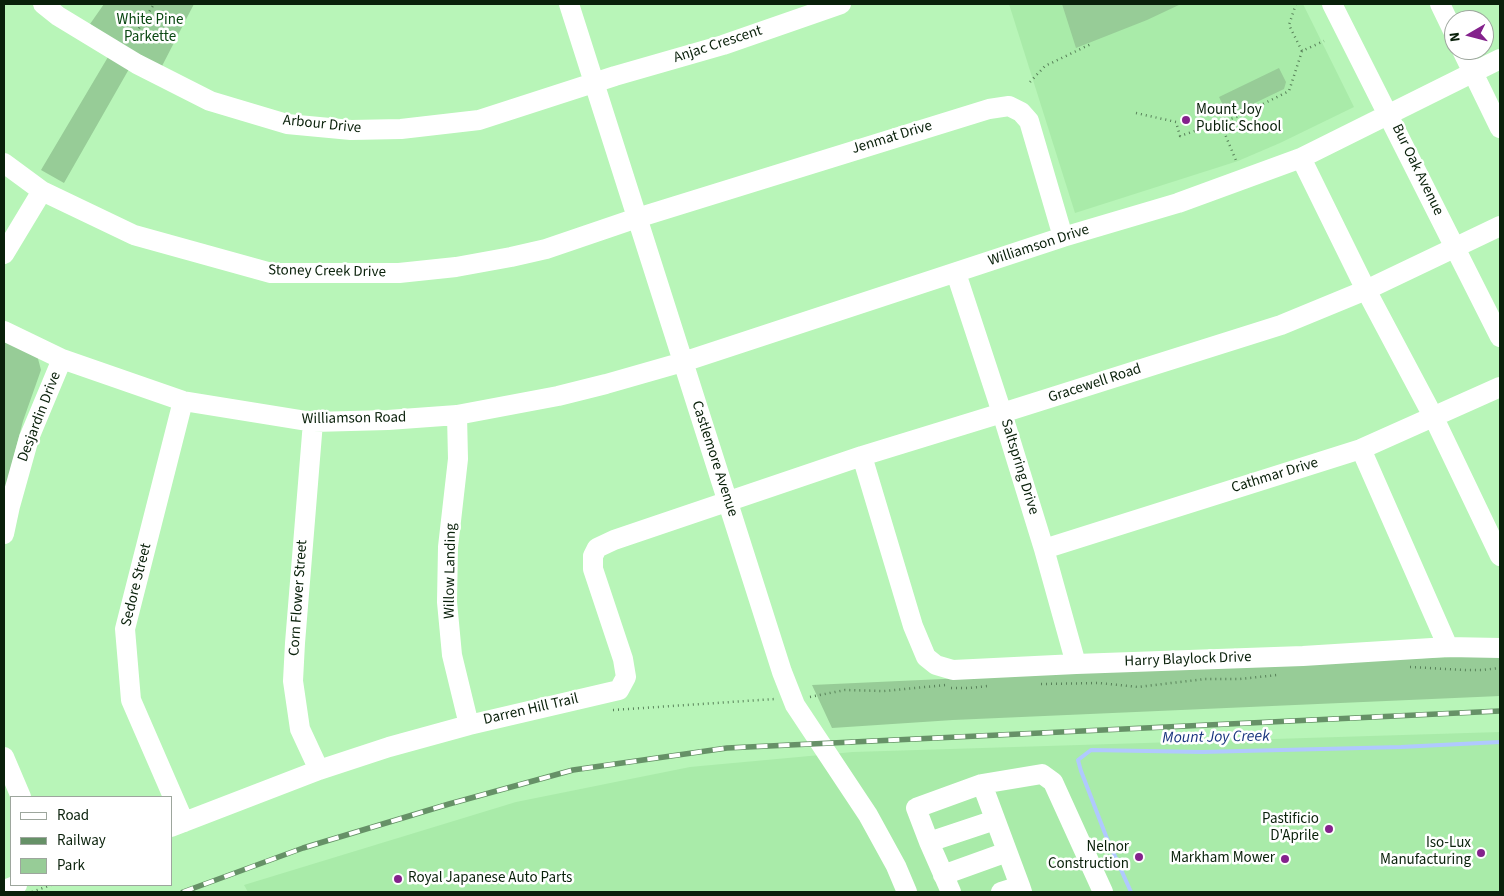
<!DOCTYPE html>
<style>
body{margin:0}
#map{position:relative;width:1504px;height:896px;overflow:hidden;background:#b8f5b8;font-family:"Source Sans 3",sans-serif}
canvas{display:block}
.frame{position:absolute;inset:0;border:5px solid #09200a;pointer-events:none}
.legend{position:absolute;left:10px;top:796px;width:162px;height:90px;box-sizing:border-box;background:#fff;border:1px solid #9da69d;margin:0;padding:6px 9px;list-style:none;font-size:15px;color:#09200a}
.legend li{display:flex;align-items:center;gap:10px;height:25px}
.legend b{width:25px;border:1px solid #9da69d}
.north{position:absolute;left:1444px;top:10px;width:50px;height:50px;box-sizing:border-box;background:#fff;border:1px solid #9da69d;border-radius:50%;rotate:262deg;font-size:14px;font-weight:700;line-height:20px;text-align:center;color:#09200a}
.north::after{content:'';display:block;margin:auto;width:18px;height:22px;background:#84228c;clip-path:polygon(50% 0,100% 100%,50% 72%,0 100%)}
</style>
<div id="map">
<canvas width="1504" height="896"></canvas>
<div class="frame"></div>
<ul class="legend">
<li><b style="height:6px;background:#fff"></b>Road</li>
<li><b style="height:6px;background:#669167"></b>Railway</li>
<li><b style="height:14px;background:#97cc97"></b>Park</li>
</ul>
<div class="north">N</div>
</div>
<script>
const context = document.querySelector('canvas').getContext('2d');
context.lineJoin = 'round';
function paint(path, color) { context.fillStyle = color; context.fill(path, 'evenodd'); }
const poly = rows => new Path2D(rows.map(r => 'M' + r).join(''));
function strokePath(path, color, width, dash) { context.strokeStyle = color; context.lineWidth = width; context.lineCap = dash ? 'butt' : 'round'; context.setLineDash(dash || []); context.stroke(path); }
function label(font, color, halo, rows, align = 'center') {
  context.font = font + ' "Source Sans 3",sans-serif'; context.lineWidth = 5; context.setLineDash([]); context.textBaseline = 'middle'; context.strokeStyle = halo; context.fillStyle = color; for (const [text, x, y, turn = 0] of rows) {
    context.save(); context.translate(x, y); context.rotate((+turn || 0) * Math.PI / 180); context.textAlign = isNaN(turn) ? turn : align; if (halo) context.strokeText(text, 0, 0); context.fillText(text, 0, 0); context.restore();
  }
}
const built = poly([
 [1009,4,1303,4,1354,107,1280,143,1238,161,1075,213],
 [1500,732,1500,892,248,892,244,885,516,802,690,767,853,752]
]);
const green = poly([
 [104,4,194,4,162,66,119,45,90,24],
 [1062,4,1181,4,1147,20,1076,48],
 [108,57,129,69,64,183,41,170],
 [1279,68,1286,82,1284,89,1234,113,1228,112,1225,109,1219,97],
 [4,338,37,355,41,370,23,421,4,494],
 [1500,655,1500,696,953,720,832,728,812,685,1205,667]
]);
const stream = poly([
 [1131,892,1106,836,1081,771,1078,760,1091,750,1202,752,1401,747,1500,742]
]);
const path = poly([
 [1296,4,1289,25,1302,51],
 [131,41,154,4],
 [1030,82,1045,66,1091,44,1091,42],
 [1136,113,1176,122,1180,136,1251,112,1261,105,1289,91,1302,51,1324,41],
 [1220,122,1237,163],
 [1410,667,1465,670,1482,670,1500,668],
 [1041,684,1099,683,1138,687,1205,679,1240,679,1277,675],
 [951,688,969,688,988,686],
 [810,697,845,690,884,691,946,685],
 [613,710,775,699],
 [32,892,51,885]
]);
const minor = poly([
 [43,4,58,16,137,64,210,101,287,124,351,130,401,129,479,120,615,76,723,45,841,4],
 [569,4,782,672,795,705,868,815,896,866,907,892],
 [1332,4,1500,337],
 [1440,4,1454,33],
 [1462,50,1500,128],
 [1301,158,1366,290,1434,418,1500,556],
 [4,163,42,191,134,235,271,273,399,273,456,267,511,257,546,249,637,218,989,109,1009,106,1021,112,1029,121,1063,237],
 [4,254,42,191],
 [956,273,1002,413,1044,549,1076,664],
 [4,331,62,359,183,401,313,422,388,420,457,415,558,396,606,384,683,362,1063,237,1178,203,1301,158,1500,59],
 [183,401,125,629,131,700,184,822],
 [457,415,458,459,448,547,447,602,452,655,469,725],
 [313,422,295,643,293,681,300,729,319,770],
 [1361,449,1448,647],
 [862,456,913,626,926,657,936,665,953,670,1076,664,1303,656,1448,647,1500,648],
 [4,534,10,506,29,438,62,359],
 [1044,549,1361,449,1500,387],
 [4,757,21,797],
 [982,784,1020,886],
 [171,827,319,770,389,747,469,725,619,690,626,677,623,659,593,569,593,556,597,548,614,540,862,456,1002,413,1281,325,1366,290,1500,226],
 [929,842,995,820],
 [943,875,1007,852],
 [4,890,17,885],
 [951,892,929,842,916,808,982,784,1042,774,1053,782,1103,892],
 [1001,892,1020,886,1022,892]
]);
const rail = poly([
 [183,892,303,848,449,804,573,770,727,748,1500,711]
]);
const markers = [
 [1186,120,5,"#84228c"],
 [1329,829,5,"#84228c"],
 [1481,853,5,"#84228c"],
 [1139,857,5,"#84228c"],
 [1285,859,5,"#84228c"],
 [398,879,5,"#84228c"]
];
const parkNames = [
 ["White Pine",150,21],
 ["Parkette",150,38]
];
const streetNames = [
 ["Anjac Crescent",718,45,-18],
 ["Arbour Drive",322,125,6],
 ["Jenmat Drive",892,138,-17],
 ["Bur Oak Avenue",1417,170,64],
 ["Williamson Drive",1039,246,-18],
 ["Stoney Creek Drive",327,272,1],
 ["Gracewell Road",1095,384,-18],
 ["Desjardin Drive",40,417,-69],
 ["Williamson Road",354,419,-1],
 ["Castlemore Avenue",714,459,72],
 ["Saltspring Drive",1019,467,73],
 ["Cathmar Drive",1275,476,-17],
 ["Willow Landing",451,571,-89],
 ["Sedore Street",137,585,-76],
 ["Corn Flower Street",299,598,-86],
 ["Harry Blaylock Drive",1188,660,-2],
 ["Darren Hill Trail",531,710,-13]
];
const poiNames = [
 ["Mount Joy",1196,111,"left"],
 ["Public School",1196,128,"left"],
 ["Pastificio",1319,820],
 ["D'Aprile",1319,837],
 ["Iso-Lux",1471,844],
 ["Manufacturing",1471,861],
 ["Nelnor",1129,848],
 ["Construction",1129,865],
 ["Markham Mower",1275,859],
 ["Royal Japanese Auto Parts",408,879,"left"]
];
const waterNames = [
 ["Mount Joy Creek",1216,738,-1]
];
paint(built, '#a9eba9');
paint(green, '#97cc97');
strokePath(stream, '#b0c9fe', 4);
strokePath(path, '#588159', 2.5, [1, 4]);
strokePath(minor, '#fff', 20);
strokePath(rail, '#669167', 5.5);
strokePath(rail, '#fff', 4, [11]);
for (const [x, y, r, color] of markers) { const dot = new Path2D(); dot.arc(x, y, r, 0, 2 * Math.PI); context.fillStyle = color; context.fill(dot); strokePath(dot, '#fff', 2); }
label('15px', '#094711', '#fff', parkNames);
label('15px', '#09200a', '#fff', streetNames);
label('15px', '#09200a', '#fff', poiNames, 'right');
label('italic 16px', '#19357e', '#fff', waterNames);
</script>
